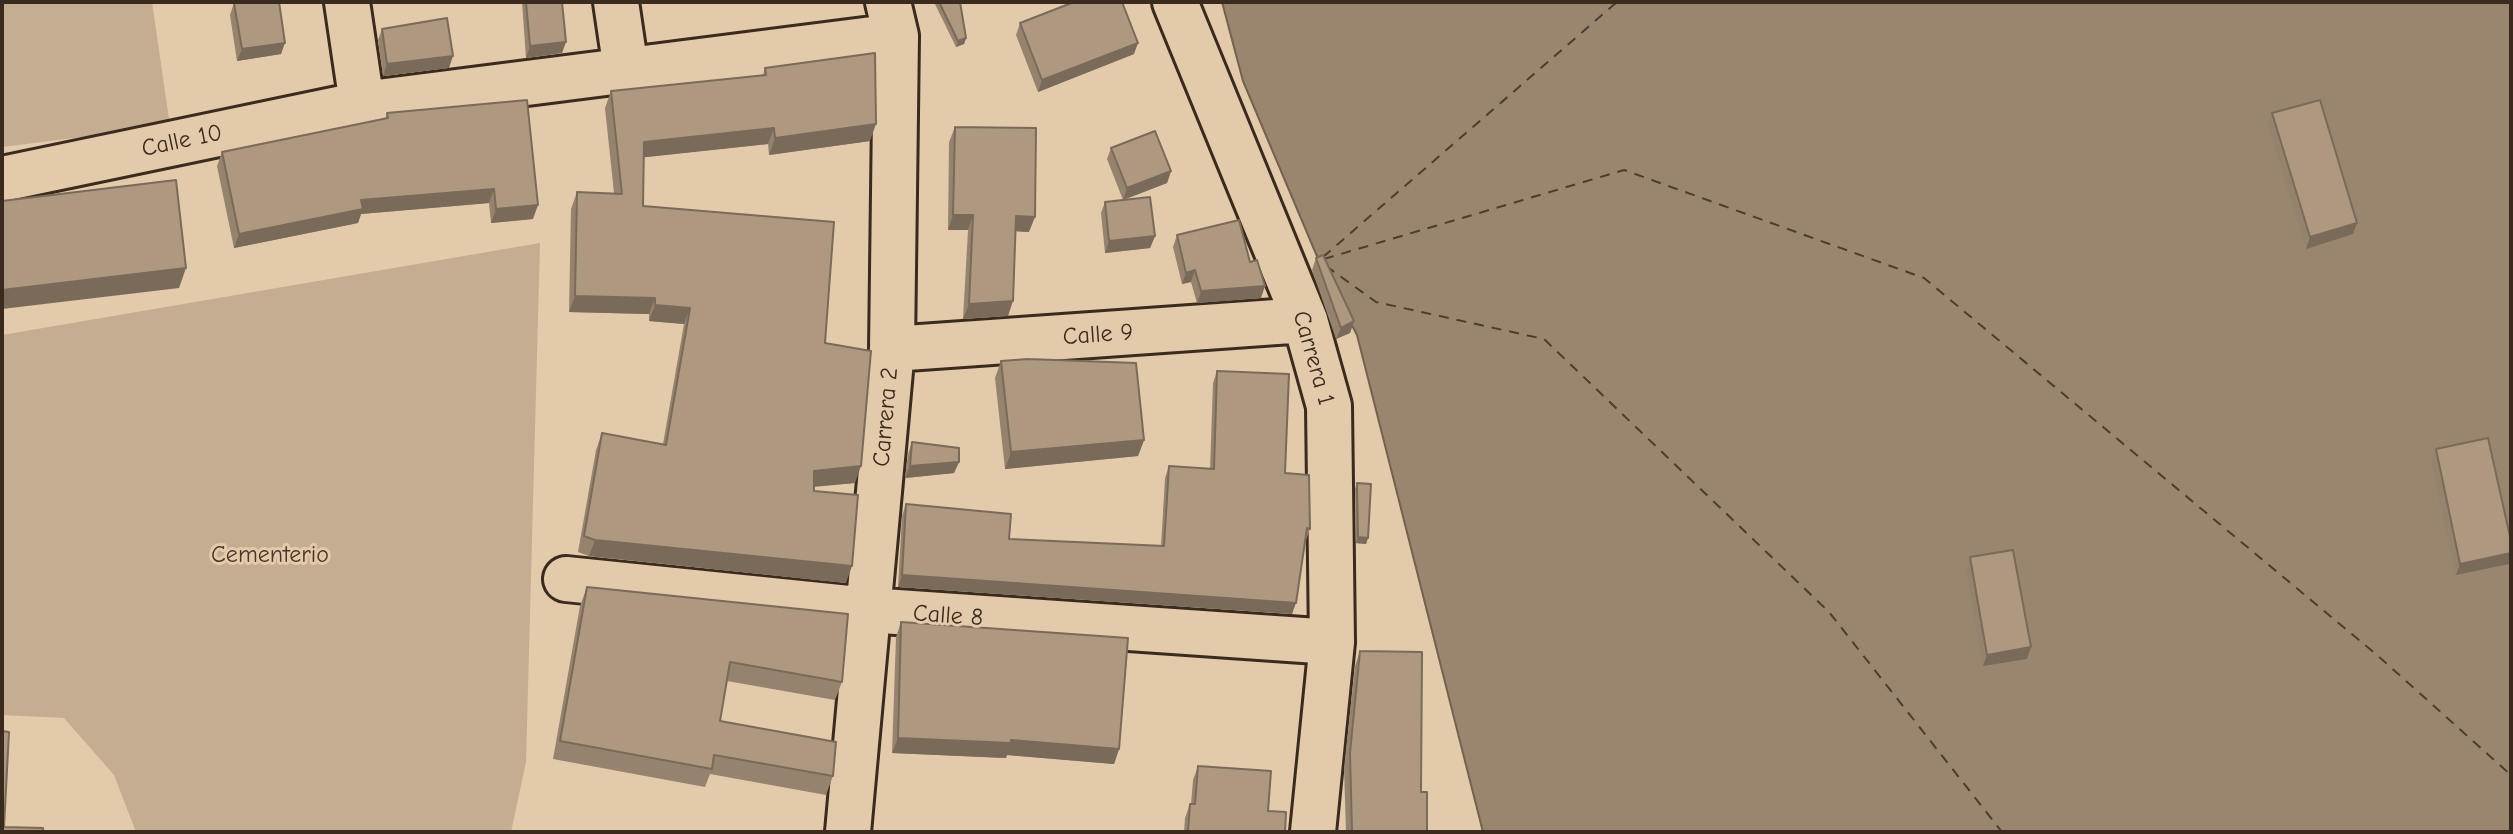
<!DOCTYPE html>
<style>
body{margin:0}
#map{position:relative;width:2513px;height:834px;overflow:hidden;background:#e3caab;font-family:"Comic Neue",sans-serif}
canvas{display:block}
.frame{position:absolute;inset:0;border:4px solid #3b2a1e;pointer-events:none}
</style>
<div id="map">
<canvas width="2513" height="834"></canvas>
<div class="frame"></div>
</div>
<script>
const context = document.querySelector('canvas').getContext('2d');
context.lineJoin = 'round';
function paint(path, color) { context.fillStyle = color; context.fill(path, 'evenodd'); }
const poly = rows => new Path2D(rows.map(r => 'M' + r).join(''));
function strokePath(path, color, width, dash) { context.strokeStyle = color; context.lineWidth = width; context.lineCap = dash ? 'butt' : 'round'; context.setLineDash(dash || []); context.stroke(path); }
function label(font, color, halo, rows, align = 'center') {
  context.font = font + ' "Comic Neue",sans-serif'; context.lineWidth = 6; context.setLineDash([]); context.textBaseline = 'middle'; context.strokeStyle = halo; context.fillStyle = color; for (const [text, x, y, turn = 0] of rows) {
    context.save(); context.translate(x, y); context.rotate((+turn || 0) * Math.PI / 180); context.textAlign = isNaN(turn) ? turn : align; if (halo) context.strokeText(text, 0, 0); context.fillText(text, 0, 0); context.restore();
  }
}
const green = poly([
 [2,2,152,2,170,126,2,147],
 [540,243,526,762,511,832,136,832,114,775,64,718,2,715,2,335]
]);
const water = poly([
 [1222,2,2511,2,2511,832,1483,832,1357,335,1319,261,1243,81,1222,2]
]);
const ferry = poly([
 [1323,257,1617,2],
 [1324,259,1624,170,1924,278,2377,655,2511,775],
 [1326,266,1376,302,1544,339,1829,612,2002,832]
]);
const minor = poly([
 [347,2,362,104],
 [616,2,626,70],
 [1175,2,1305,320,1329,406,1332,642,1313,832],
 [2,179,362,104,896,36],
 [892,349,1305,320],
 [566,579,868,610,1332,642],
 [848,832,892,349,896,36,888,2]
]);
const wall = poly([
 [522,2,526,2,562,53,526,58],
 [934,2,960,2,966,38,964,44,956,47],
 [234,3,281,54,237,61,230,15],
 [1020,23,1134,54,1038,92,1016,35],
 [382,29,449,68,383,76,378,40],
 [765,68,870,141,769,155,768,144,644,157,643,206,825,343,855,483,814,487,814,491,846,583,589,556,578,552,596,450,602,433,663,444,684,324,649,321,649,314,569,312,571,209,577,192,614,193,605,108,611,91,763,75],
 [527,100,533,219,491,223,489,203,361,214,358,223,234,248,217,166,222,152,385,119,387,113],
 [2272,113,2357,223,2353,234,2306,249,2268,125],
 [955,127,1029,232,1016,231,1008,316,963,319,968,230,948,230,949,142],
 [1111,148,1171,171,1167,183,1123,200,1107,159],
 [1105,202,1155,236,1150,248,1105,253,1101,213],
 [1177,235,1250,262,1261,298,1197,303,1191,282,1182,284,1173,247],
 [1316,258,1354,321,1350,333,1336,339,1312,270],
 [1001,361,1144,440,1138,456,1005,469,995,378],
 [1217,371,1285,473,1310,529,1306,540,1292,614,898,587,902,516,906,504,1009,539,1161,546,1165,478,1169,466,1210,469,1213,383],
 [912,442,959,462,954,473,905,478,908,454],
 [2436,449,2511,541,2511,560,2509,564,2456,575,2431,461],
 [1357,483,1368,538,1366,544,1356,543,1355,489],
 [1970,557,2027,659,1983,666,1966,569],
 [587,587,842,682,835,700,727,681,720,721,833,776,826,795,710,774,705,787,553,759,580,606],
 [901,622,1119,749,1114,764,1007,755,1006,758,892,753,896,637],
 [1360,651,1421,792,1427,832,1346,832,1344,768,1355,666],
 [1198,766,1268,811,1285,832,1184,832,1185,818,1190,804,1191,804,1193,780]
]);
const shadedWall = poly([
 [966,38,964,44,956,47,958,41],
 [566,42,562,53,526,58,530,46],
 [285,43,281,54,237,61,242,49],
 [1138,43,1134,54,1038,92,1042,80],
 [453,56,449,68,383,76,387,64],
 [876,124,870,141,769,155,775,138],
 [774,128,768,144,638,158,644,142],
 [1171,171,1167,183,1123,200,1127,188],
 [494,189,489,203,361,214,358,223,234,248,239,234,361,200],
 [538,205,533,219,491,223,496,209],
 [953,215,973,215,968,230,948,230],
 [1016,216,1035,217,1029,232,1011,231],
 [2357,223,2353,234,2306,249,2310,237],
 [1155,236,1150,248,1105,253,1109,241],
 [186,268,179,288,2,309,2,290],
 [1195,270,1191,282,1182,284,1186,273],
 [1265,286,1261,298,1197,303,1201,291],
 [575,296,655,298,649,314,569,312],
 [1013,301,1008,316,963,319,969,304],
 [655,305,690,308,684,324,649,321],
 [1354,321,1350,333,1336,339,1341,328],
 [1144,440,1138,456,1005,469,1011,452],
 [959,462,954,473,905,478,910,466],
 [861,466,855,483,808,487,814,471],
 [1358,537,1368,538,1366,544,1356,543],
 [595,540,852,566,846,583,589,556],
 [2511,553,2509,564,2456,575,2460,564],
 [902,575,1296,603,1292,614,898,587],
 [2031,647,2027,659,1983,666,1987,655],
 [898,738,1011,740,1119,749,1114,764,1007,755,1006,758,892,753]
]);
const building = poly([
 [240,2,279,2,285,43,242,49,234,3,240,2],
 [526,2,562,2,566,42,530,46,526,2],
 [939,2,960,2,966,38,958,41,939,2],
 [1074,2,1122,2,1138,43,1042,80,1020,23,1074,2],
 [447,18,453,56,387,64,382,29,447,18],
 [875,53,876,124,775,138,774,128,644,142,643,206,834,222,825,343,871,351,861,466,814,471,814,491,858,495,852,566,595,540,584,536,602,433,666,445,690,308,655,305,655,298,575,296,577,192,622,194,611,91,766,75,765,68,875,53],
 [527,100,538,205,496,209,494,189,361,200,363,209,239,234,222,152,388,118,387,113,527,100],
 [2320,100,2357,223,2310,237,2272,113,2320,100],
 [955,127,1036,128,1035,217,1016,216,1013,301,969,304,973,215,953,215,955,127],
 [1155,131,1171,171,1127,188,1111,148,1155,131],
 [176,180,186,268,2,290,2,201,176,180],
 [1150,197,1155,236,1109,241,1105,202,1150,197],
 [1239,220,1250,262,1257,260,1265,286,1201,291,1195,270,1186,273,1177,235,1239,220],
 [1323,255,1354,321,1341,328,1316,258,1323,255],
 [1028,359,1136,363,1144,440,1011,452,1001,361,1028,359],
 [1217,371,1289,374,1285,473,1309,475,1310,529,1307,528,1296,603,902,575,906,504,1011,514,1009,539,1164,546,1169,466,1214,469,1217,371],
 [2488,438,2511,541,2511,553,2460,564,2436,449,2488,438],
 [912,442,959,448,959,462,910,466,912,442],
 [1357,483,1371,484,1368,538,1358,537,1357,483],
 [2013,550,2031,647,1987,655,1970,557,2013,550],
 [587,587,848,614,842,682,730,662,720,721,836,742,833,776,714,755,712,769,560,741,587,587],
 [901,622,1128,638,1119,749,1011,740,1011,743,898,738,901,622],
 [1360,651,1422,652,1421,792,1427,792,1427,832,1352,832,1350,753,1360,651],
 [2,731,9,732,4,827,43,828,43,832,2,832,2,731],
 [1198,766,1271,771,1268,811,1286,812,1285,832,1188,832,1190,804,1195,804,1198,766]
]);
const streetNames = [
 ["Calle 10",182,141,-12],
 ["Calle 9",1098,335,-4],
 ["Carrera 1",1313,358,74],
 ["Carrera 2",886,417,-85],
 ["Calle 8",948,616,4]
];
const parkNames = [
 ["Cementerio",270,555]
];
paint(green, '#c5ad91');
paint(water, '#9a856e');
strokePath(water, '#74614e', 2);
strokePath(ferry, '#4e3c2e', 2, [10, 8]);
strokePath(minor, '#3b2a1e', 50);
strokePath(minor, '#e3caab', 44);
paint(wall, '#96836e');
paint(shadedWall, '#7a6a5a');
paint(building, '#af9880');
strokePath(building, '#7a6a5a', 2);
label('24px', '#3b2a1e', '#e3caab', streetNames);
label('24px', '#49372a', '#e3caab', parkNames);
</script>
